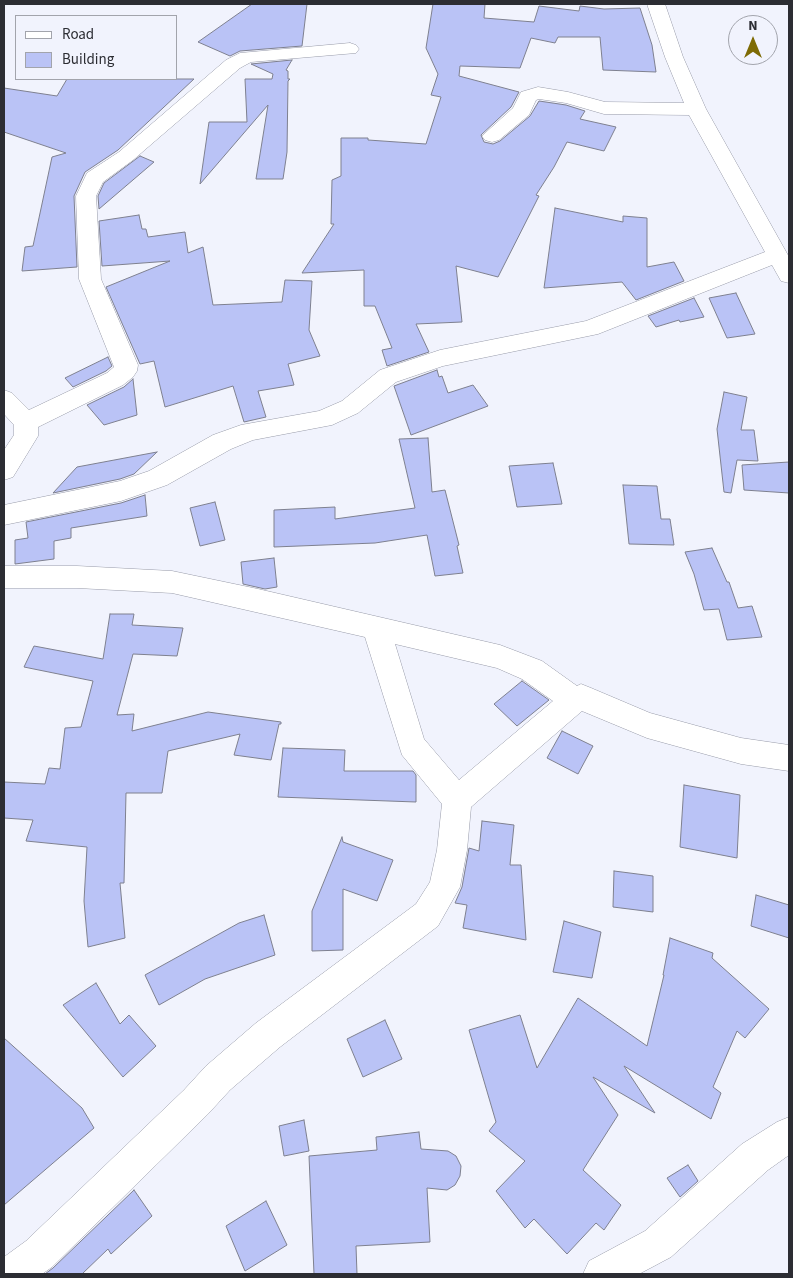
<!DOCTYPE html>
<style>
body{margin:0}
#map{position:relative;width:793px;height:1278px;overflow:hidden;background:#f1f3fd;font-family:"Source Sans 3",sans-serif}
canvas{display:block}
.frame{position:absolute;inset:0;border:5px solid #2c2d33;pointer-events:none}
.legend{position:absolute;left:15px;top:15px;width:162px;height:65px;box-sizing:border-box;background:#f1f3fd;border:1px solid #a2a4ac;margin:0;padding:6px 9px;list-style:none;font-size:15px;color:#2c2d33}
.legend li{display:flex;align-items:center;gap:10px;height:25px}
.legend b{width:25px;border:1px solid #a2a4ac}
.north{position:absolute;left:728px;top:15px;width:50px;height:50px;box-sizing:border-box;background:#f1f3fd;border:1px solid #a2a4ac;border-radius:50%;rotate:0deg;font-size:14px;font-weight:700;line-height:20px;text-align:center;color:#2c2d33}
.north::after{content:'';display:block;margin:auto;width:18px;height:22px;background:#7e6b05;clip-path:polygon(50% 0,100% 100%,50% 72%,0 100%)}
</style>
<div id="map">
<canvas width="793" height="1278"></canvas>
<div class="frame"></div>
<ul class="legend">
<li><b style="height:6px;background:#fff"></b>Road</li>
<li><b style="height:14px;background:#bac3f6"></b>Building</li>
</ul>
<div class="north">N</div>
</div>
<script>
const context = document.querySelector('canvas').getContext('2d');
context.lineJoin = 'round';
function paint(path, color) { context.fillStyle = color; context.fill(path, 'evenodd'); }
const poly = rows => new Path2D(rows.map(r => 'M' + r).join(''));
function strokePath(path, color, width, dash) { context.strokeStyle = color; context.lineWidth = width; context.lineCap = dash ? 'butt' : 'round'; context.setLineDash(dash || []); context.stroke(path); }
const building = poly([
 [252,4,307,4,302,46,240,51,230,56,198,42,252,4],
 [433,4,485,4,484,18,534,22,539,6,579,11,580,6,604,9,640,8,652,45,656,72,603,70,600,37,558,37,555,43,531,38,520,68,460,66,459,76,519,92,511,107,481,135,484,142,493,144,500,141,530,116,539,101,566,105,585,111,580,119,616,127,604,151,567,142,554,167,536,195,539,196,498,277,456,266,462,322,416,324,429,352,387,366,382,350,392,348,375,306,364,306,364,270,302,273,334,224,331,224,332,180,341,176,341,138,368,138,368,140,426,144,441,97,431,95,438,74,426,48,433,4],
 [292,60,286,70,288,71,288,79,290,79,288,81,287,152,283,179,256,179,268,105,200,184,209,122,247,122,245,79,272,79,273,74,251,64,292,60],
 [67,79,194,79,118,150,85,172,74,196,77,267,22,271,25,247,33,246,52,157,66,153,4,132,4,88,57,96,67,79],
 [140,156,154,162,99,209,98,196,104,183,140,156],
 [555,208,623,222,623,216,647,218,647,267,674,262,684,281,636,300,622,282,544,288,555,208],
 [139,215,142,229,146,229,148,237,185,232,188,253,203,247,213,305,282,302,285,280,312,281,309,330,320,356,288,364,294,385,258,391,266,417,244,422,233,386,165,407,154,361,140,364,106,287,170,261,102,266,99,221,139,215],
 [736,293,755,334,727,338,709,298,736,293],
 [694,298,704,317,680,322,679,320,656,327,648,316,694,298],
 [108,357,112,366,106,371,73,387,65,378,108,357],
 [437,370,439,377,442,376,448,393,473,385,488,406,411,435,394,386,437,370],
 [133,379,137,415,104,425,87,405,124,387,133,379],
 [724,392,747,397,741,430,754,430,758,461,737,460,731,493,724,492,717,429,724,392],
 [428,438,432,492,445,490,459,545,457,546,463,573,435,576,427,535,375,543,274,547,274,510,335,507,335,519,415,508,399,439,428,438],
 [157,452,134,474,120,479,53,493,77,467,157,452],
 [789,462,789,493,744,490,742,465,789,462],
 [553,463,562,504,517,507,509,466,553,463],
 [623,485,657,486,661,519,670,519,674,545,629,544,623,485],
 [145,495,147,516,71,528,71,538,54,541,54,559,15,564,15,540,28,538,26,522,121,503,145,495],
 [215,502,225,540,200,546,190,508,215,502],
 [712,548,727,582,729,582,738,608,752,606,762,637,727,640,719,609,704,610,694,574,685,552,712,548],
 [274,558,277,587,265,589,243,584,241,562,274,558],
 [110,614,134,614,132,625,183,628,177,656,133,654,117,715,134,714,132,731,208,712,281,722,281,724,279,724,271,760,234,755,240,734,168,751,162,793,126,793,124,883,120,883,125,938,88,947,84,901,87,847,26,841,33,820,4,818,4,782,45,784,49,768,60,769,65,728,81,727,93,681,24,667,34,646,103,659,110,614],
 [522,681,549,700,517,726,494,704,522,681],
 [562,731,593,746,578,774,547,758,562,731],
 [283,748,345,750,344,771,413,771,416,775,416,802,278,797,283,748],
 [684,785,740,795,737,858,680,847,684,785],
 [482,821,514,825,510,865,521,865,526,940,463,928,467,905,455,903,462,887,469,848,479,851,482,821],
 [342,837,343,842,393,860,377,901,343,889,343,950,312,951,312,911,342,837],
 [614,871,653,876,653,912,613,907,614,871],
 [756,895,789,905,789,938,751,926,756,895],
 [264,915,275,955,205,979,159,1005,145,975,239,923,264,915],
 [564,921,601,932,592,978,553,972,564,921],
 [670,938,713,953,712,958,769,1009,745,1038,737,1031,713,1087,721,1093,711,1119,624,1066,655,1113,593,1077,618,1115,583,1170,621,1205,604,1230,596,1223,567,1254,534,1219,525,1228,496,1191,525,1161,489,1131,496,1122,469,1030,520,1015,537,1068,578,998,647,1046,664,975,663,975,670,938],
 [96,983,120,1024,129,1015,156,1046,123,1077,63,1005,96,983],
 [385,1020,402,1059,363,1077,347,1039,385,1020],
 [4,1038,82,1108,94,1128,4,1205,4,1038],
 [304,1120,309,1151,284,1156,279,1126,304,1120],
 [419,1132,421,1149,448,1151,456,1156,461,1166,460,1176,455,1185,447,1190,427,1188,430,1242,356,1246,357,1274,314,1274,309,1156,377,1150,376,1137,419,1132],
 [688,1165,698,1181,680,1197,667,1178,688,1165],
 [134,1190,152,1216,111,1254,108,1249,82,1274,45,1274,53,1268,134,1190],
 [266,1201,287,1245,245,1271,226,1226,266,1201]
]);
const minor = poly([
 [647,4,665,4,683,57,706,109,789,257,789,283,781,281,772,265,598,334,443,366,396,382,358,413,332,425,253,440,231,449,167,485,121,501,4,525,4,505,120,481,149,471,213,435,241,425,319,411,342,401,380,370,440,350,586,321,765,252,689,115,604,114,566,103,539,99,536,100,529,115,499,140,492,142,485,140,482,136,513,108,521,92,538,87,568,92,605,102,684,103,665,57,647,4],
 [350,43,356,45,359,49,356,53,251,62,240,68,133,160,103,182,96,196,101,279,138,365,137,371,133,377,123,385,38,427,38,436,13,477,4,480,4,450,14,435,14,425,4,414,4,390,12,393,29,410,107,373,114,367,79,279,76,196,87,173,119,152,226,60,240,53,350,43],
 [4,566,77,566,172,571,258,589,500,645,542,661,577,686,581,684,591,688,650,713,741,738,789,745,789,771,741,764,647,738,582,711,471,807,467,850,460,887,438,926,280,1047,230,1090,208,1114,52,1267,42,1274,4,1274,4,1257,26,1241,184,1090,206,1066,256,1023,416,904,430,882,437,850,442,804,402,755,365,637,172,593,77,588,4,588,4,566],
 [395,644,497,668,522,679,553,701,459,780,424,739,395,644],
 [789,1117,789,1155,768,1170,671,1257,639,1274,583,1274,589,1261,645,1231,742,1144,777,1122,789,1117]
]);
paint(building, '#bac3f6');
strokePath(building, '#7e808f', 1);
strokePath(minor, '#989ba9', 1);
paint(minor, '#fff');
</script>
